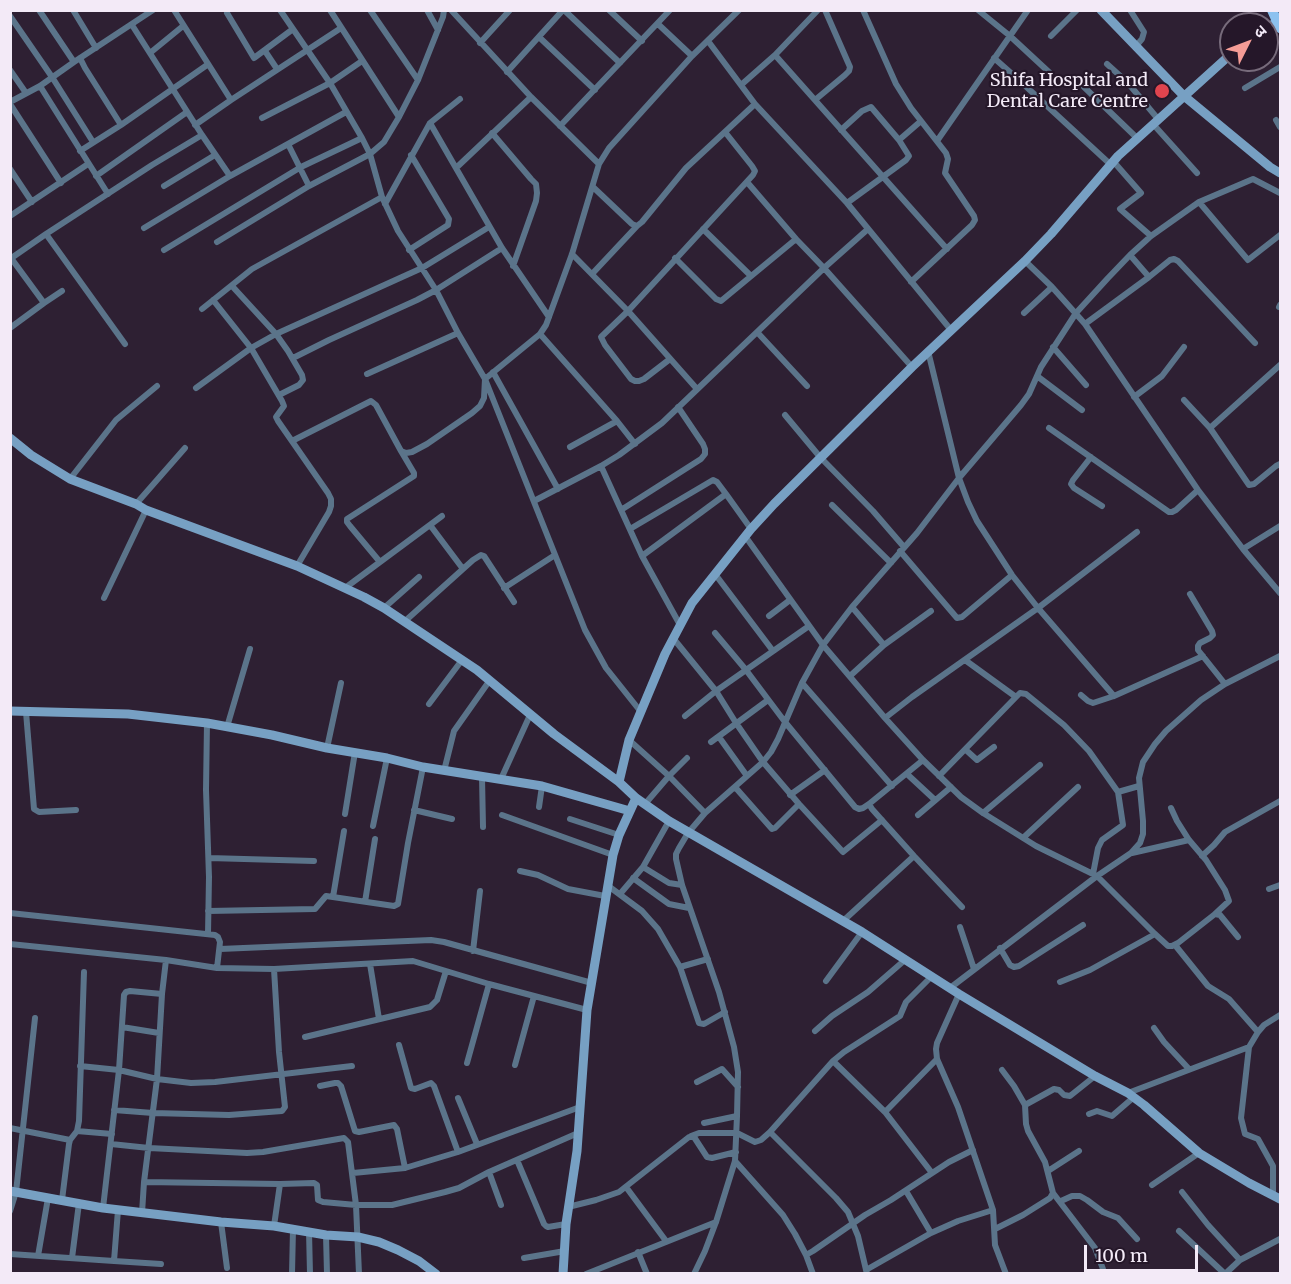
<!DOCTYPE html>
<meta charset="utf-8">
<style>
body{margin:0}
#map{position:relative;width:1291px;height:1284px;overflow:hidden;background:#2e2033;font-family:Merriweather,"Noto Sans Devanagari",serif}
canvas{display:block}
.frame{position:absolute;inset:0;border:12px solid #f3eaf7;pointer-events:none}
.north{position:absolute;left:1219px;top:12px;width:60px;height:60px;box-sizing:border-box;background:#251729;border:2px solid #776b7b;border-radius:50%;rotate:48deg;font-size:16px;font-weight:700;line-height:24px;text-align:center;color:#f3eaf7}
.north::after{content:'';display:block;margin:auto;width:21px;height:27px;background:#f59c96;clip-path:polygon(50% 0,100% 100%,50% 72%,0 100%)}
.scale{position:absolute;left:1084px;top:1245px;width:114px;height:27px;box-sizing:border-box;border:3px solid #f3eaf7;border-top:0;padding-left:8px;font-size:18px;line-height:21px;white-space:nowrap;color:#f3eaf7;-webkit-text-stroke:4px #251729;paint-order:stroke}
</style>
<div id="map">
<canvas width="1291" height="1284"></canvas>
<div class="frame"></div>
<div class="north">उ</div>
<div class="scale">100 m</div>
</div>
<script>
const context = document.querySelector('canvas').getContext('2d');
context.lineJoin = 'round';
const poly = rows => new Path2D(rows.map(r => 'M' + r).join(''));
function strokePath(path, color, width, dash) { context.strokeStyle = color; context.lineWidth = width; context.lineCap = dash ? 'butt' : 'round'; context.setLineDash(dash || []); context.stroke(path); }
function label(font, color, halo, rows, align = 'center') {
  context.font = font + ' Merriweather,serif'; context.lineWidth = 4.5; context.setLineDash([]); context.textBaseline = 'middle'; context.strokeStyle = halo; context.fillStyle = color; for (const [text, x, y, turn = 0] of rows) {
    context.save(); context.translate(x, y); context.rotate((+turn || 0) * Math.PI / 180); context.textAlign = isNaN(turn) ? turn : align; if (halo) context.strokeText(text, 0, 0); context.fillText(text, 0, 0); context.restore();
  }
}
const street = poly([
 [39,10,74,62],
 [73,10,96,48],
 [174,10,231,100],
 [280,10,330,83,362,138,370,154,382,197,398,231,436,290,458,333,485,379,585,630,606,668,641,712],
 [330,10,399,117],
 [370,10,418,80],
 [427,10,438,30],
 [451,10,531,97,599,164],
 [564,10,620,63],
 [609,10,642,41],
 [863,10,896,84,911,108,946,153,948,159,945,173,974,216,975,220,972,225,911,282],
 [978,10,1010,36,1051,74],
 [1130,10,1144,32,1142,39,1136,46],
 [227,13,254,58,293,29],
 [10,16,52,77,93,142],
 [658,24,692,56],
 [132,25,202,135,230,176],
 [1051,36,1077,10],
 [539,37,595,90],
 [708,41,755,104,847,203,951,330],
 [480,43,510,10],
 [265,51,277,69],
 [150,53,183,26],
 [775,55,947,249],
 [80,58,85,68,121,125],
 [994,58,1020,81,1110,164],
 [1107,64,1128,83,1158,119],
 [10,70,26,93],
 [507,72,563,10],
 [741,85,775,55,818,10],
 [40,86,108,194],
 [1084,87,1137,138],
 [1245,88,1280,67],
 [815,100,845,75,849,71,850,67,825,10],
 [10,102,40,86,74,62,153,10],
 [10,104,61,183],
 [262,118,330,83,362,61],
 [1276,120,1280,127],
 [430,123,502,248,549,317],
 [1153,124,1197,173],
 [195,125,231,100,341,28],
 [560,126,670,10],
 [841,130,862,111,871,107,899,140,909,156,906,160,847,203],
 [492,133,531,179,536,184,537,193,536,201,513,266],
 [899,140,921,121],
 [937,141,1028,10],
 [288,144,309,186],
 [80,151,121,125,207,65],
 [1113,161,1141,193,1120,209,1151,236],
 [456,168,531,97],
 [10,169,32,202],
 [96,176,187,112],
 [747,182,796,239,824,268,912,367],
 [164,186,215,155],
 [593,187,632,224,637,226,642,222,686,168,755,104],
 [1199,202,1248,260,1280,235],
 [385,204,430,123,460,99],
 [10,216,88,164],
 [144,228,230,176,346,112],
 [703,229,751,276],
 [46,234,125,344],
 [217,242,309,186,370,154,384,142,399,117,418,80,443,17,444,10],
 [164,250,301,167,362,138],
 [409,250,448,225,449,219,411,155],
 [572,254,628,311,697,389],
 [1130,255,1149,277,1170,260,1174,259,1178,261,1255,343],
 [11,258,44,303,62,291],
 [675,258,716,299,721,301,796,239],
 [10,259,46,234,152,165,202,135],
 [1025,261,1052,287,1085,324,1198,490,1243,549,1280,593],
 [592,274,637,226],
 [232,286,276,334,288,351,302,375,303,380,299,385,279,395],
 [213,300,251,348,282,401,284,406,276,417,278,421,328,493,331,499,331,506,329,512,297,566],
 [1279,307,1280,305],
 [202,309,252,269,382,197],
 [1024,313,1052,287],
 [1085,324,1149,277],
 [10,328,44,303],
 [757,332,807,386],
 [540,334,617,421,635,444],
 [1053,347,1086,385],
 [928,351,959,478,968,502,977,521,1012,575,1038,608,1114,696],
 [293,358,329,340,417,300,436,290,502,248],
 [670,359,644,379,639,381,635,381,631,379,605,345,601,337,628,311,753,175,755,171,752,166,725,132],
 [493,372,558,489],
 [367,374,458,333],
 [1037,376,1082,410],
 [196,388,251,348,276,334,422,268,489,227],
 [1134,397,1162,376,1184,347],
 [1184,400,1210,428,1249,485,1254,484,1276,466,1280,464],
 [785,415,820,457,873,511,904,547],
 [1049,428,1169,512,1172,512,1176,510,1198,490],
 [1210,428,1280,365],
 [292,441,371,401,376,405,401,451,406,453,412,452,427,444,472,413,480,406,484,398,485,379,540,334,546,325,572,254,599,164,609,148,692,56,739,10],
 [570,447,617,421],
 [1091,457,1073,480,1071,484,1074,488,1102,506],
 [601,466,642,556,680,625],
 [70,479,116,420,157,386],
 [534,501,601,466,619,455,662,423,824,268,868,229],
 [136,504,185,448],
 [832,505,891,563],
 [621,510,701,459,705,454,705,449,703,444,678,407],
 [430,525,463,569],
 [630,529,713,480,717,482,726,494,751,529],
 [745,536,823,645,885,718,923,760,961,797,983,813,1036,846,1097,876,1155,934,1168,946,1172,946,1178,943,1215,914,1220,915,1238,937],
 [1243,549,1280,526],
 [900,551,957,618,962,617,1012,575],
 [642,556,726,494],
 [380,562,350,526,347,522,347,519,414,476,414,473,401,451],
 [715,574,773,651],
 [345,588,442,516],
 [504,588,555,555],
 [1190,594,1212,631,1213,635,1210,638,1200,643,1198,646,1198,650,1225,684],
 [104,598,146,510],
 [852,607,884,645],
 [384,608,419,577],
 [769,616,790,600],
 [404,622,473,560,481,555,484,556,514,602],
 [715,633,746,670,785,722,855,807,859,809,863,808,869,804,923,760],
 [673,638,716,691,736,723,763,762,799,804,843,852,882,820],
 [965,660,1016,697],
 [850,676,884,645,931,611],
 [802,683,892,786],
 [1081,695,1088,701,1093,703,1114,696,1203,656],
 [429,704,462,660],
 [26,712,34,809,39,812,76,810],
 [685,716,716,691,809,626],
 [885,718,912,697,1038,608,1137,532],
 [207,723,206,790,209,877,208,934],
 [227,727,250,649],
 [719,737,747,776],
 [629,740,669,776,705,813],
 [711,742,768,700],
 [327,748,341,683],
 [966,750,977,760,994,747],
 [444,771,454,731,490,680],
 [907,774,935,800],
 [939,776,1016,697,1020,693,1026,694,1064,725,1089,751,1118,792,1123,825,1102,840,1098,848,1093,874],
 [482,777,483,827],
 [501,779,530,715],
 [735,787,772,829,775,828,799,804],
 [1118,792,1139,786],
 [790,795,825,770],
 [645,804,669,776,687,758],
 [869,804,872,809,914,856,962,907],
 [539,807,542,786],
 [1171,808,1177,821,1189,840,1206,860,1225,890,1229,901,1215,914],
 [414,810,452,819],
 [983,813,1040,765],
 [345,814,355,752],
 [502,815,613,855],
 [918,815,951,787],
 [570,819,619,835],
 [373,826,387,758],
 [1023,838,1078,787],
 [1132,853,1189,840],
 [1202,856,1214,845,1225,832,1280,801],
 [209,858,314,861],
 [643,867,669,883,682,885],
 [520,871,538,875,568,889,605,896],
 [633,878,669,904,689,908],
 [607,885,642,911,658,929,680,967,699,1023,704,1024,725,1012],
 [1269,889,1280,885],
 [620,894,643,867,669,821],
 [333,897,344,831],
 [365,902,375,839],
 [208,911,315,909,326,896,394,906,398,904,408,843,423,767],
 [10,913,215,935,218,937,220,942,217,968],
 [843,921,914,856],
 [960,927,974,969],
 [10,944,166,960,217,968,274,969,413,961,489,984,587,1010],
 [1175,945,1208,986,1229,999,1258,1032],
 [1000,948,1010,965,1014,967,1019,966,1083,925],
 [220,949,431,940,444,942,592,983],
 [473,951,480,891],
 [166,960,162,994,157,1079,144,1182,280,1184,314,1183,317,1185,318,1200,323,1202,356,1205,392,1205,445,1192,459,1188,489,1172,578,1133],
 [370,964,379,1019],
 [680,967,708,959],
 [826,981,862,932],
 [1060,982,1090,970,1155,934],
 [950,988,1097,876,1131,853,1140,843,1143,834,1143,821,1139,778,1143,762,1155,744,1166,731,1201,700,1225,684,1280,656],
 [959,994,937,1043,936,1049,937,1059,958,1107,993,1210,995,1245,1006,1274],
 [122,1027,159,1033],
 [1154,1028,1164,1042,1189,1069],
 [815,1031,832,1016,868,992,906,959],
 [305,1037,430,1007,437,1000,446,971],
 [399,1045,411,1088,415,1089,431,1083,434,1086,458,1152],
 [833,1061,885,1112,932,1173],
 [467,1063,489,984],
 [515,1065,534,996],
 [80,1066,119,1070,157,1079,191,1083,215,1082,352,1066],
 [697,1082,722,1069,738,1087],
 [320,1086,335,1083,338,1083,341,1086,355,1131,359,1132,394,1125,397,1129,405,1168],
 [1128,1093,1249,1047],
 [458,1098,477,1144],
 [1025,1105,1054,1089,1059,1090,1064,1095,1070,1096,1095,1076],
 [114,1110,153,1113,229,1115,282,1111,285,1107,279,1052,274,969],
 [885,1112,937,1059],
 [1089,1114,1097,1111,1112,1116,1134,1097],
 [704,1123,737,1116],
 [10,1128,70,1140],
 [77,1131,112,1134],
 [770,1132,836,1198,848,1212,858,1236,867,1274],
 [691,1136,699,1133,737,1133,755,1142,761,1140,770,1132,833,1061,844,1052,900,1016,906,1002,932,976],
 [111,1144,149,1148,247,1153,263,1152,344,1138,348,1142,356,1205,359,1274],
 [517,1160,544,1224,546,1226,548,1227,566,1224],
 [735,1161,783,1215,795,1234,806,1255,813,1251,865,1215,891,1200,949,1162,973,1150],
 [1048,1171,1079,1151],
 [489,1172,501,1205],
 [353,1173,405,1168,458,1152,580,1107],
 [1152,1185,1199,1153],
 [626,1187,666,1241],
 [906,1191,931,1233],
 [1182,1192,1208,1225,1240,1260],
 [1053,1193,1095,1248,1103,1269,1100,1274],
 [1273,1195,1273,1166,1258,1139,1245,1134,1241,1118,1249,1047,1258,1032,1264,1025,1280,1015],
 [62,1200,69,1144,70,1140,77,1131,79,1121,84,972],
 [1061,1201,1072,1196,1080,1196,1087,1200,1103,1212,1118,1218,1137,1239],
 [568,1207,596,1200,619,1192,689,1137,694,1137,707,1157,712,1158,736,1152],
 [103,1208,119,1070,124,995,126,992,130,991,162,994],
 [118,1210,114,1261,161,1264],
 [10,1211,16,1192,35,1018],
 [142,1213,144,1182],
 [221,1222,227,1268],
 [274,1226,280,1184],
 [995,1229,1023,1215,1050,1198,1053,1193,1045,1162,1028,1131,1026,1124,1025,1105,1014,1086,1002,1070],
 [309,1231,310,1274],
 [1179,1231,1225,1274],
 [326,1235,327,1274],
 [638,1252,647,1274],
 [10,1254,114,1261],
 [806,1255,813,1274],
 [38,1256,48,1198],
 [72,1258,79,1203],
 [524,1258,565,1251],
 [866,1270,931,1233,958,1221,993,1210],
 [292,1274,293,1229],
 [586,1274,716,1222],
 [694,1274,705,1251,716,1222,735,1161,737,1116,738,1072,734,1047,719,992,682,885,676,859,676,854,679,848,688,833,705,813,763,762,771,752,778,739,802,683,823,645,852,607,917,533,959,478,1021,405,1029,394,1041,367,1076,313,1108,278,1130,255,1151,236,1199,202,1253,179,1280,193],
 [1225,1274,1240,1260,1280,1239]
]);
const secondary = poly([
 [1101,10,1184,96,1270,167,1280,173],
 [1267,29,1277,21],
 [10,438,31,455,70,479,136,504,146,510,297,566,364,597,384,608,477,670,554,734,619,782,636,798,669,821,862,932,959,994,1095,1076,1128,1093,1144,1105,1199,1153,1249,1183,1280,1199],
 [10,711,128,714,207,723,272,735,327,748,387,758,423,767,542,786,630,811],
 [619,782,629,740,665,654,692,603,751,529,774,504,912,367,1025,261,1051,234,1118,156,1231,54],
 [10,1191,103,1208,221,1222,274,1226,326,1235,358,1237,379,1242,398,1250,419,1261,436,1274],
 [563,1274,566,1224,577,1151,587,1010,613,855,619,835,636,798]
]);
const primary = poly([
 [1272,10,1280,28]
]);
const markers = [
 [1162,91,8,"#e0444e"]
];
const poiNames = [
 ["Shifa Hospital and",1148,81],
 ["Dental Care Centre",1148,102]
];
strokePath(street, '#5b748a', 6);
strokePath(secondary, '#77a0c3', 9);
strokePath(primary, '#8dc2ef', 10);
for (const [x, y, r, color] of markers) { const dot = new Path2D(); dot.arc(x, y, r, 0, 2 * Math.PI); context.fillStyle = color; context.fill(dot); strokePath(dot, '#251729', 2); }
label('18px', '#f3eaf7', '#251729', poiNames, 'right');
</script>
